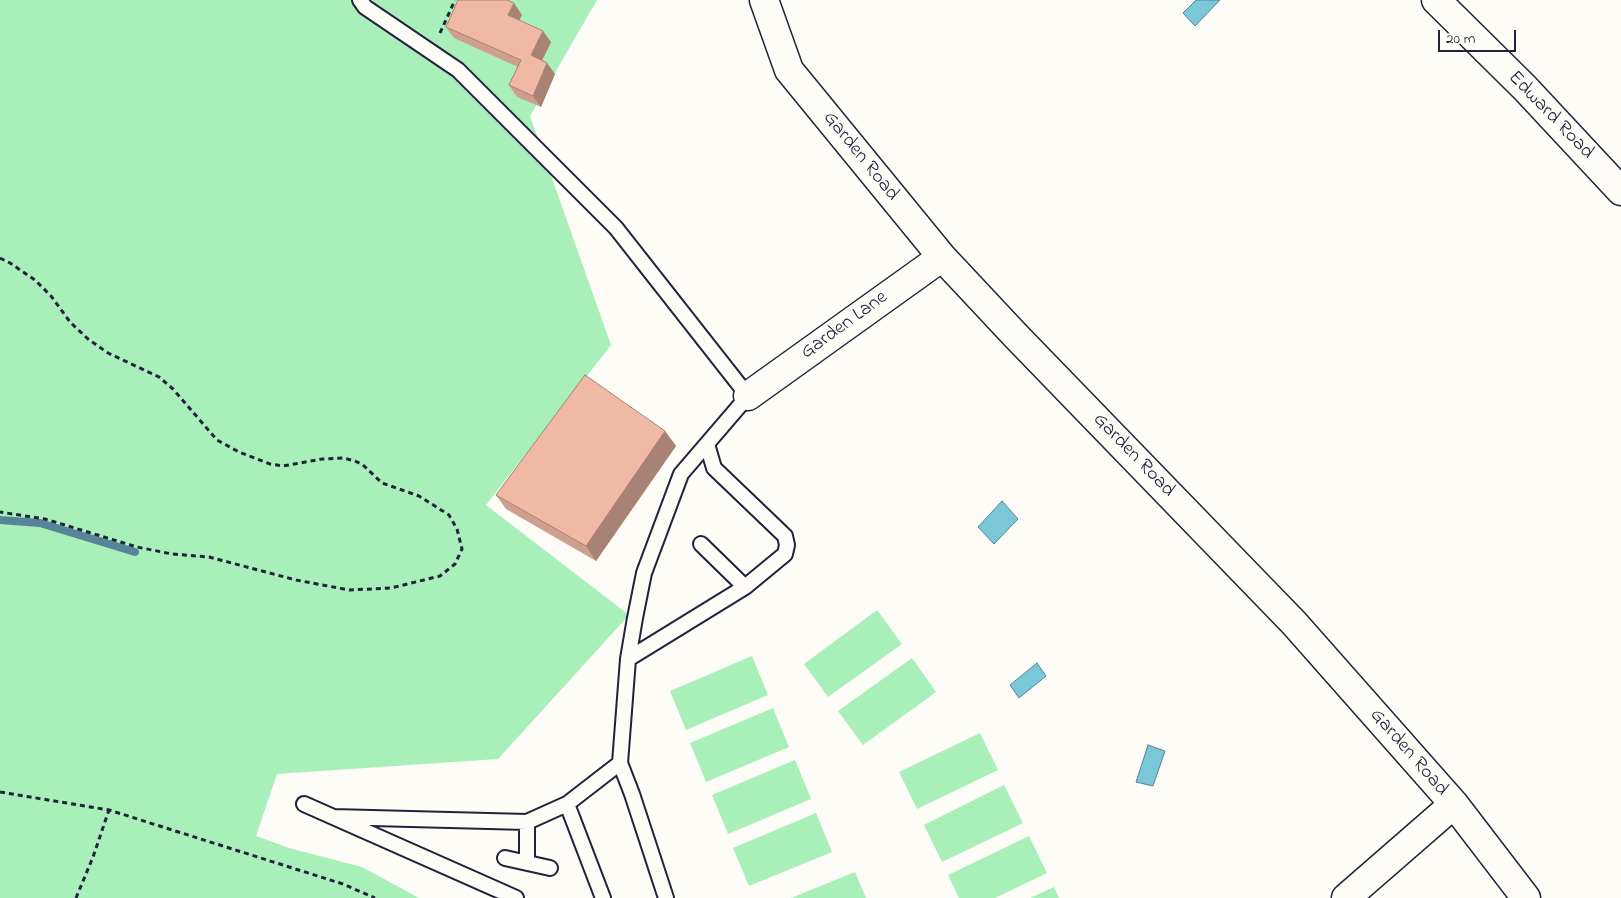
<!DOCTYPE html>
<style>
body{margin:0}
#map{position:relative;width:1621px;height:898px;overflow:hidden;background:#fdfcf7;font-family:"Indie Flower",sans-serif}
canvas{display:block}
.scale{position:absolute;left:1438px;top:30px;width:78px;height:22px;box-sizing:border-box;border:2px solid #22223b;border-top:0;padding-left:6px;font-size:15px;line-height:18px;white-space:nowrap;color:#22223b;-webkit-text-stroke:4px #fdfcf7;paint-order:stroke}
</style>
<div id="map">
<canvas width="1621" height="898"></canvas>
<div class="scale">20 m</div>
</div>
<script>
const context = document.querySelector('canvas').getContext('2d');
context.lineJoin = 'round';
function paint(path, color) { context.fillStyle = color; context.fill(path, 'evenodd'); }
const poly = rows => new Path2D(rows.map(r => 'M' + r).join(''));
function strokePath(path, color, width, dash) { context.strokeStyle = color; context.lineWidth = width; context.lineCap = dash ? 'butt' : 'round'; context.setLineDash(dash || []); context.stroke(path); }
function label(font, color, halo, rows, align = 'center') {
  context.font = font + ' "Indie Flower",sans-serif'; context.lineWidth = 4; context.setLineDash([]); context.textBaseline = 'middle'; context.strokeStyle = halo; context.fillStyle = color; for (const [text, x, y, turn = 0] of rows) {
    context.save(); context.translate(x, y); context.rotate((+turn || 0) * Math.PI / 180); context.textAlign = isNaN(turn) ? turn : align; if (halo) context.strokeText(text, 0, 0); context.fillText(text, 0, 0); context.restore();
  }
}
const green = poly([
 [0,0,597,0,530,116,611,345,486,505,629,615,498,759,277,774,256,836,289,848,362,867,419,898,0,898],
 [877,610,902,644,828,697,804,664],
 [752,656,768,695,686,730,670,691],
 [912,658,936,692,863,745,838,711],
 [773,708,789,747,706,782,690,743],
 [980,733,998,770,917,809,899,772],
 [795,760,811,799,728,834,712,795],
 [1004,785,1023,823,942,862,924,825],
 [816,813,832,852,749,886,733,848],
 [1029,836,1047,873,995,898,959,898,948,875],
 [855,872,866,898,791,898],
 [1054,887,1059,898,1030,898]
]);
const water = poly([
 [1196,0,1220,0,1195,26,1183,13,1196,0],
 [1002,501,1018,519,994,544,978,527,1002,501],
 [1037,663,1046,676,1019,698,1010,685,1037,663],
 [1148,745,1165,751,1153,786,1136,782,1148,745]
]);
const stream = poly([
 [0,520,40,523,135,552]
]);
const path = poly([
 [440,33,455,0],
 [0,258,10,263,35,280,51,296,70,322,88,339,108,353,159,377,173,389,217,440,239,452,270,464,283,466,322,459,343,458,355,461,363,465,382,483,419,496,449,515,457,529,462,549,455,564,440,576,391,588,349,590,296,580,209,557,172,554,137,547,45,519,0,512],
 [0,792,109,810,343,884,375,898],
 [76,898,93,857,109,810]
]);
const service = poly([
 [360,0,365,7,458,70,616,228,748,396,681,474,644,573,635,618,628,659,620,763,632,794,666,898],
 [701,544,745,587,785,554,787,545,785,536,714,468,707,444],
 [628,659,745,587],
 [304,804,516,898],
 [333,817,527,822,527,863],
 [527,822,567,804],
 [505,858,550,868],
 [603,898,567,804,620,763]
]);
const minor = poly([
 [764,0,789,70,942,257,1016,336,1294,623,1454,804,1526,898],
 [1436,0,1525,88,1621,191],
 [748,396,942,257],
 [1346,898,1454,804]
]);
const wall = poly([
 [522,15,519,20,551,42,542,60,547,63,555,74,541,107,517,97,509,85,518,67,454,38,446,27],
 [665,431,676,446,596,561,506,509,496,495]
]);
const shadedWall = poly([
 [514,3,522,15,516,26,508,15],
 [543,31,551,42,539,67,531,55],
 [547,63,555,74,541,107,533,96],
 [665,431,676,446,596,561,586,546]
]);
const building = poly([
 [458,0,507,0,514,3,508,15,543,31,531,55,547,63,533,96,509,85,521,60,446,27,458,0],
 [585,375,665,431,586,546,496,495,585,375]
]);
const streetNames = [
 ["Edward Road",1550,116,46],
 ["Garden Road",860,157,51],
 ["Garden Lane",845,326,-36],
 ["Garden Road",1133,456,46],
 ["Garden Road",1408,753,49]
];
paint(green, '#a9efba');
paint(water, '#79c7d7');
strokePath(water, '#568599', 1);
strokePath(stream, '#568599', 8);
strokePath(service, '#22223b', 18);
strokePath(minor, '#22223b', 31);
strokePath(path, '#22223b', 3, [5, 4]);
strokePath(service, '#fdfcf7', 14);
strokePath(minor, '#fdfcf7', 28);
paint(wall, '#ce9f8f');
paint(shadedWall, '#a88274');
paint(building, '#f0b9a6');
strokePath(building, '#a88274', 1);
label('20px', '#22223b', '#fdfcf7', streetNames);
</script>
